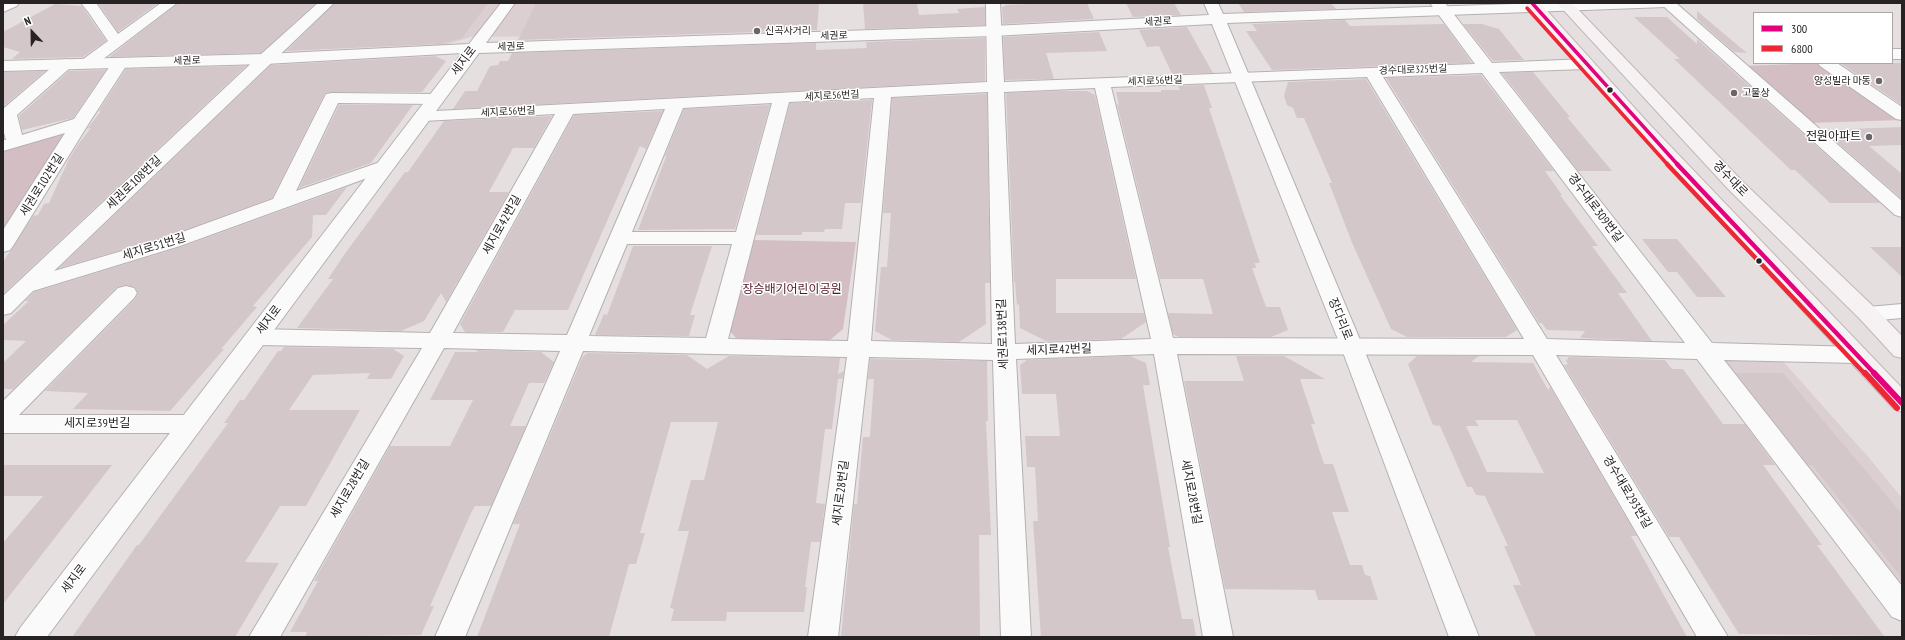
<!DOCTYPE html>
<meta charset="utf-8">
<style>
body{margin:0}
#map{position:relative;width:1905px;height:640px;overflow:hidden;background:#e5dfe0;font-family:"PT Sans Narrow",sans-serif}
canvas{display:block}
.frame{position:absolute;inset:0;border:4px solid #272324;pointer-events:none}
.legend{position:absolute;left:1753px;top:12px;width:140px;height:52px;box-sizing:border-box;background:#fff;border:1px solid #a9a7a7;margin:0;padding:5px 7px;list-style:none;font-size:12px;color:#272324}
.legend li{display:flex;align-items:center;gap:8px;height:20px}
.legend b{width:20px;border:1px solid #a9a7a7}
.north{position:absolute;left:12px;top:12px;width:40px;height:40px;-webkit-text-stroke:3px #fff;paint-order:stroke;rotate:338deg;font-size:11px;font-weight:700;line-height:16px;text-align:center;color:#272324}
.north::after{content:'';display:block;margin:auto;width:14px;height:18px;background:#272324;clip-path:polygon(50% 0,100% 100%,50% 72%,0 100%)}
</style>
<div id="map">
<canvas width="1905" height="640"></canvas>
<div class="frame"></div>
<ul class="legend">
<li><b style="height:5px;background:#e5007d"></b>300</li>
<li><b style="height:5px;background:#ee2737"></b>6800</li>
</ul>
<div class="north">N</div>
</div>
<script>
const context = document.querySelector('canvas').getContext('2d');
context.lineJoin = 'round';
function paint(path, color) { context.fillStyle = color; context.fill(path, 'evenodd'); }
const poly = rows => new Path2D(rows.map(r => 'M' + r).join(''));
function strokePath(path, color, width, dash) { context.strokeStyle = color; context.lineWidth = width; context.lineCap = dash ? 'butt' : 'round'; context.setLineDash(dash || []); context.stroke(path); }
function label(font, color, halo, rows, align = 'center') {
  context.font = font + ' "PT Sans Narrow","Noto Sans KR",sans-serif'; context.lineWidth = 3; context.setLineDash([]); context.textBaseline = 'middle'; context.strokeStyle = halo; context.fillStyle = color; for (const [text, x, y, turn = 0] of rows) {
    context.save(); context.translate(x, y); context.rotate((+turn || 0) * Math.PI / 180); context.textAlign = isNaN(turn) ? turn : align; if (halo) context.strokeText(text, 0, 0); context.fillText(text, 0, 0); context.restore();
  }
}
const built = poly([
 [466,3,575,3,555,36,471,37,433,48],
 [1781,359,1870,459,1902,498,1902,598,1720,361]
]);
const green = poly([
 [1825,63,1902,120,1808,123,1741,66],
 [72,128,3,228,3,148],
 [753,240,856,242,843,329,830,340,736,338,729,330]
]);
const building = poly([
 [98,3,158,3,118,32],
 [178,3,316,3,261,53,109,57],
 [335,3,488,3,462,38,441,44,286,51],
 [536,3,819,3,817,30,518,40],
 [863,3,917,3,919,15,959,13,957,9,985,7,985,25,865,29],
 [1052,3,1087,3,1094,19,1003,24,1002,7,1005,6,1005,5],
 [1126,3,1174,3,1181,15,1133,17],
 [1238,3,1331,3,1336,9,1244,12],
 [55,4,82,6,106,41,83,57,12,59,20,52,3,47,3,32],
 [1697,11,1747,53,1734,52,1697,19],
 [1634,17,1667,17,1697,44,1697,39,1880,203,1830,203,1795,170,1791,170,1674,59,1680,59],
 [1345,20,1350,26,1444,24,1472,63,1272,70,1246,31,1257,31,1252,24],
 [1463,24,1482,24,1499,29,1524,60,1493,61],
 [1187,27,1213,73,1172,74,1159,46,1147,47,1139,30],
 [1099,32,1107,51,1046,53,1054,79,1005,80,1003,37],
 [985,38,985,81,453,109,465,91,477,91,490,66,498,65,500,61,508,61,512,53,816,43,816,50,867,48,866,42],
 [435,56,446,61,422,92,332,92,325,93,272,198,166,237,59,268,271,65],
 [1840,63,1902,63,1902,105],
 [246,66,3,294,3,262,33,216,38,215,44,204,49,203,69,159,79,143,91,128,87,129,101,111,98,112,126,69],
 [106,70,73,118,22,130,19,116,69,71],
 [45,71,3,107,3,72],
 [1533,72,1570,117,1567,117,1612,171,1578,171,1502,73],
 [1481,75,1554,171,1545,171,1562,195,1560,195,1598,246,1592,246,1627,293,1618,293,1652,341,1580,338,1585,331,1547,330,1542,323,1539,323,1386,78],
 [1366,79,1517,330,1506,337,1407,337,1391,329,1353,245,1329,183,1332,183,1304,118,1297,118,1293,108,1287,105,1284,96,1288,82],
 [1204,85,1212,108,1209,108,1260,263,1255,263,1256,268,1252,268,1266,307,1280,307,1288,330,1271,337,1179,337,1173,334,1168,313,1213,314,1203,279,1160,279,1117,104,1119,105,1116,92,1161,92,1161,90,1180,90,1178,86],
 [1058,91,1087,91,1095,95,1136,279,1056,279,1056,313,1144,313,1146,322,1121,339,1046,341,1020,328,1019,304,1017,305,1015,282,1014,282,1006,93],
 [987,94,990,283,985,283,986,324,959,342,892,340,875,331,881,267,887,267,891,213,883,213,892,98],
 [872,100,861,203,845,203,842,229,825,229,824,232,802,232,802,235,756,235,790,103],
 [339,105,413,105,371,163,299,188],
 [770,105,735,229,638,230,666,157,665,156,684,109],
 [663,111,646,149,640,146,568,310,515,310,503,332,465,332,460,324,574,115],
 [552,116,534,148,513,148,489,192,509,192,446,302,441,293,424,321,401,331,297,328,333,279,328,279,344,255,405,172,408,172,444,121],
 [1902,127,1902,145,1869,146,1902,174,1902,199,1823,130],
 [347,187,326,215,313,215,312,237,253,306,257,307,221,349,224,349,170,411,73,409,88,393,45,391,135,299,138,294,135,287,126,285,117,287,13,389,3,389,3,363,26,341,3,340,3,325,29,301,25,301,34,292,181,247],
 [1642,239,1677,239,1726,297,1697,297,1677,272,1668,272],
 [633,246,712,246,690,315,695,315,689,336,595,335,604,314,607,315],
 [1870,247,1902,247,1902,277],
 [284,347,393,349,404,356,391,379,367,379,370,373,313,375,289,410,360,410,306,506,280,506,245,562,279,563,235,637,72,637,137,545,139,545,228,423,224,423,240,400,244,400,278,351,281,351],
 [476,350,541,352,554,362,544,383,529,383,510,426,526,426,491,506,475,506,471,513,430,606,434,606,421,635,305,637,307,632,290,632,318,581,314,581,390,446,450,446,473,400,430,400,455,352,478,352],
 [588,353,687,355,707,369,729,356,840,358,838,374,844,371,842,379,838,379,832,429,825,429,816,503,825,504,820,542,811,542,805,587,807,587,804,612,727,612,726,621,671,621,674,609,670,608,689,531,678,531,691,480,704,480,718,422,671,422,640,533,645,533,636,564,629,564,609,637,477,637,520,524,513,524,583,356],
 [1130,356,1146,363,1150,385,1143,385,1170,547,1168,547,1182,619,1193,619,1196,637,1041,637,1033,521,1038,521,1035,467,1027,467,1025,436,1060,436,1056,394,1022,394,1020,365,1027,360],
 [1236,356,1284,356,1325,379,1300,379,1315,424,1311,424,1324,464,1333,464,1349,512,1332,512,1350,565,1362,565,1365,575,1370,576,1378,600,1318,600,1315,590,1225,589,1184,381,1244,381],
 [1417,356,1479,356,1471,362,1533,363,1548,390,1550,387,1637,536,1631,536,1687,637,1536,637,1513,585,1521,585,1504,546,1508,546,1485,496,1476,495,1472,487,1467,487,1440,426,1433,425,1408,364],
 [1475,420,1517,420,1544,473,1487,472,1466,426,1479,426],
 [1569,357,1665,360,1672,369,1683,369,1723,424,1745,424,1775,465,1763,465,1822,545,1817,545,1884,636,1739,634,1679,537,1669,537,1564,365,1568,364,1566,361],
 [870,359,987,361,988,421,986,421,991,535,979,535,980,637,841,637,854,504,857,504,863,437,870,437,874,379,868,379],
 [1736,373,1783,373,1902,514,1902,578,1812,465,1808,465],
 [3,465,112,465,3,604,3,543,43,496,3,496]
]);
const minor = poly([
 [3,3,19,3,17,6,3,12,3,3],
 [81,3,96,3,118,34,161,3,177,3,94,66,88,68,82,66,80,63,82,60,108,41,89,13,81,3],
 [318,3,334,3,54,271,166,238,273,199,326,94,332,93,436,94,442,95,444,99,442,103,436,104,338,103,296,191,386,160,392,161,395,165,392,169,180,246,33,291,11,313,3,315,3,296,259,56,318,3],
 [986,3,1000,3,1004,82,1475,64,1430,3,1445,3,1492,63,1586,59,1592,61,1594,64,1592,67,1586,69,1499,72,1712,343,1857,347,1865,349,1868,355,1865,361,1857,363,1724,360,1902,586,1902,621,1892,617,1697,359,1556,355,1728,637,1697,637,1533,355,1177,354,1233,637,1203,637,1154,354,1016,359,1031,637,1001,637,993,360,869,357,838,637,808,637,847,357,583,351,465,637,435,637,560,351,444,348,280,637,249,637,422,348,257,345,249,342,246,337,249,332,257,329,430,333,555,114,423,121,417,120,414,116,417,112,987,82,986,3],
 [1482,73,1685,343,1547,339,1383,77,1482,73],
 [1367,77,1524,339,1173,338,1111,87,1367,77],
 [1095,88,1151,339,1015,344,1004,92,1095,88],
 [988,92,992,344,871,341,891,97,988,92],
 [874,98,848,341,728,339,789,102,874,98],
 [772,103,736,232,632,232,683,108,772,103],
 [665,109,567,335,453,333,573,114,665,109],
 [627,244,732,244,706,338,589,336,627,244],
 [1660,3,1676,3,1902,201,1902,217,1895,215,1660,3],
 [1892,49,1902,49,1902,59,1892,59,1892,49],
 [120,58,126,60,128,63,89,123,13,246,10,250,3,252,3,230,65,133,3,151,3,140,6,140,3,129,3,109,59,61,65,59,71,61,73,64,71,67,17,115,22,135,74,119,114,60,120,58],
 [1818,63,1837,63,1902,107,1902,120,1896,119,1820,66,1818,63],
 [126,286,134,288,137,293,134,298,19,415,191,415,200,418,203,424,200,430,191,433,3,433,3,401,118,288,126,286],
 [1902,304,1902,318,1868,321,1860,319,1857,314,1860,309,1868,307,1902,304]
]);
const tertiary = poly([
 [501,3,515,3,486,43,993,26,1209,15,1204,3,1218,3,1223,14,1543,3,1673,3,1671,6,1666,7,1227,23,1363,347,1479,637,1449,637,1341,347,1212,24,993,36,479,53,47,637,15,637,20,628,462,53,265,64,3,71,3,61,265,54,469,44,501,3]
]);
const primary = poly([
 [1525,3,1540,3,1650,125,1902,388,1902,412,1894,409,1638,133,1525,3],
 [1557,3,1572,3,1743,182,1876,309,1902,336,1902,358,1894,356,1860,319,1729,190,1557,3]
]);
const bus1Far2 = poly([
 [1532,3,1678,165]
]);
const bus1Far1 = poly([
 [1677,164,1875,374]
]);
const bus1 = poly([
 [1874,373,1902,403]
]);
const bus2Far2 = poly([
 [1527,8,1668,165]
]);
const bus2Far1 = poly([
 [1667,164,1865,374]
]);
const bus2 = poly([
 [1865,373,1897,408]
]);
const markers = [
 [757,31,4,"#6a6566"],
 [1879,81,4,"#6a6566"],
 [1610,90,3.5,"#272324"],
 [1734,93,4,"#6a6566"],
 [1869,137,4,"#6a6566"],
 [1759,261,3.5,"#272324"]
];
const farStreetnames = [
 ["세권로",1158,22,-3],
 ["세권로",834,36,-2],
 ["세권로",511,47,-2],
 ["세권로",187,61,-2],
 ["경수대로325번길",1413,70,-2],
 ["세지로56번길",1155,81,-2],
 ["세지로56번길",832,96,-3],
 ["세지로56번길",508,112,-3]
];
const farPoinames = [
 ["신곡사거리",765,31],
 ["양성빌라 마동",1871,81,"right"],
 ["고물상",1742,93]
];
const streetNames = [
 ["세지로",464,61,-53],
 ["경수대로",1730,179,46],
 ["세권로108번길",134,183,-44],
 ["세권로102번길",42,185,-58],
 ["경수대로309번길",1595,208,53],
 ["세지로42번길",502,225,-61],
 ["세지로51번길",154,247,-17],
 ["장다리로",1340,319,68],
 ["세지로",269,320,-53],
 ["세권로138번길",1003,334,-92],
 ["세지로42번길",1059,350,-2],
 ["세지로39번길",97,424],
 ["세지로28번길",350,489,-60],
 ["세지로28번길",1191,492,79],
 ["경수대로293번길",1627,492,59],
 ["세지로28번길",841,493,-83],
 ["세지로",74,579,-53]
];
const poiNames = [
 ["전원아파트",1861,137]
];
const parkNames = [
 ["장승배기어린이공원",792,290]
];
paint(built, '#dccfd1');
paint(green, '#d3bfc3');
paint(building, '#d3c7ca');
strokePath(minor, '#b5b0b1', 2);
strokePath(tertiary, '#b5b0b1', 2);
strokePath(primary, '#c1b7b9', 2);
paint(minor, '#fbfafa');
paint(tertiary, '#fbfafa');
paint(primary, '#f6f2f3');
strokePath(bus1Far2, '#e5007d', 3.5);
strokePath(bus1Far1, '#e5007d', 4.5);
strokePath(bus1, '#e5007d', 6);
strokePath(bus2Far2, '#ee2737', 3.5);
strokePath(bus2Far1, '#ee2737', 4.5);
strokePath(bus2, '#ee2737', 6);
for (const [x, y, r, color] of markers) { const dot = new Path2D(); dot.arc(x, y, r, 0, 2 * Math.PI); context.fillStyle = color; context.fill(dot); strokePath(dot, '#fff', 1.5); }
label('10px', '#272324', '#fff', farStreetnames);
label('10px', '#272324', '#fff', farPoinames, 'left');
label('12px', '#272324', '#fff', streetNames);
label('12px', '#272324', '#fff', poiNames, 'right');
label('12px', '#501629', '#fff', parkNames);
</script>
